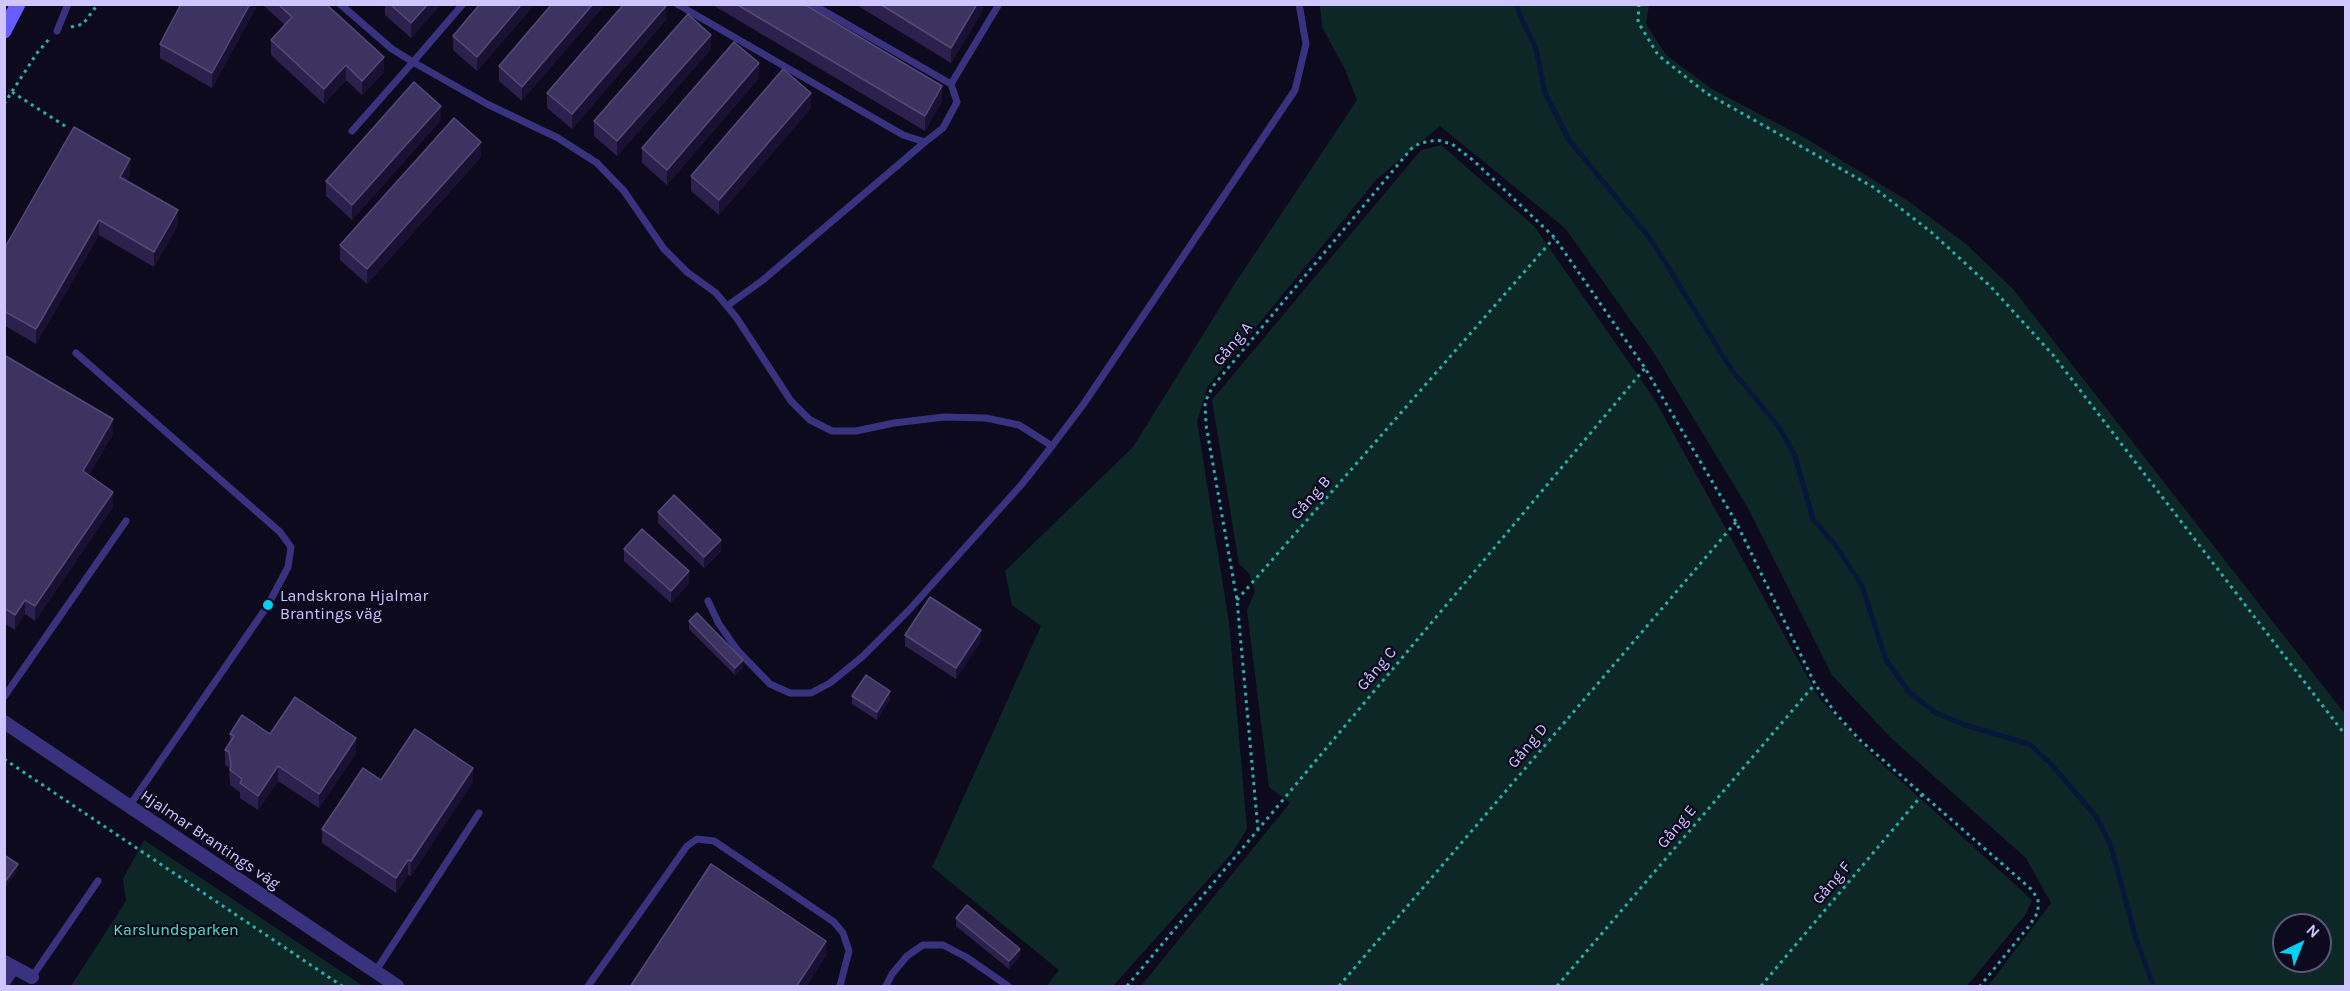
<!DOCTYPE html>
<meta charset="utf-8">
<style>
body{margin:0}
#map{position:relative;width:2350px;height:991px;overflow:hidden;background:#0e0a1d;font-family:Karla,sans-serif}
canvas{display:block}
.frame{position:absolute;inset:0;border:6px solid #cfc6ff;pointer-events:none}
.north{position:absolute;left:2272px;top:913px;width:60px;height:60px;box-sizing:border-box;background:#0e0a1d;border:2px solid #5b5577;border-radius:50%;rotate:43deg;font-size:16px;font-weight:700;line-height:24px;text-align:center;color:#cfc6ff}
.north::after{content:'';display:block;margin:auto;width:21px;height:27px;background:#00cff1;clip-path:polygon(50% 0,100% 100%,50% 72%,0 100%)}
</style>
<div id="map">
<canvas width="2350" height="991"></canvas>
<div class="frame"></div>
<div class="north">N</div>
</div>
<script>
const context = document.querySelector('canvas').getContext('2d');
context.lineJoin = 'round';
function paint(path, color) { context.fillStyle = color; context.fill(path, 'evenodd'); }
const poly = rows => new Path2D(rows.map(r => 'M' + r).join(''));
function strokePath(path, color, width, dash) { context.strokeStyle = color; context.lineWidth = width; context.lineCap = dash ? 'butt' : 'round'; context.setLineDash(dash || []); context.stroke(path); }
function label(font, color, halo, rows, align = 'center') {
  context.font = font + ' Karla,sans-serif'; context.lineWidth = 4.5; context.setLineDash([]); context.textBaseline = 'middle'; context.strokeStyle = halo; context.fillStyle = color; for (const [text, x, y, turn = 0] of rows) {
    context.save(); context.translate(x, y); context.rotate((+turn || 0) * Math.PI / 180); context.textAlign = isNaN(turn) ? turn : align; if (halo) context.strokeText(text, 0, 0); context.fillText(text, 0, 0); context.restore();
  }
}
const green = poly([
 [1549,4,1551,6,1553,4,1649,5,1646,24,1666,55,1712,89,1805,138,1908,201,1966,244,2013,289,2345,714,2345,986,1988,986,2051,903,2026,858,1891,738,1832,675,1748,508,1654,353,1565,228,1440,126,1376,180,1208,386,1197,421,1229,623,1247,829,1232,853,1113,986,1047,986,1059,970,932,867,1041,626,1012,605,1005,571,1133,447,1232,288,1357,100,1345,69,1322,27,1320,5],
 [2284,925,2320,925,2320,961,2284,961],
 [1441,145,1534,226,1655,400,1819,698,1868,751,2032,900,2026,914,1967,986,1141,986,1290,803,1269,787,1247,610,1255,592,1249,573,1239,564,1212,400,1421,150],
 [144,840,363,986,71,986,126,901,123,879]
]);
const stream = poly([
 [1517,4,1519,13,1536,49,1545,93,1569,140,1652,241,1731,369,1779,427,1795,456,1813,519,1836,546,1862,586,1886,660,1909,692,1936,713,1965,725,2029,744,2050,763,2095,815,2111,846,2136,939,2152,982]
]);
const path = poly([
 [1639,4,1638,22,1658,55,1706,93,1873,187,1931,232,1991,287,2053,355,2346,736],
 [71,27,83,24,98,4],
 [12,92,65,126],
 [4,104,37,53,50,38],
 [1237,600,1554,238],
 [4,759,342,986],
 [1258,830,1237,600,1206,425,1205,402,1213,386,1411,149,1420,143,1437,140,1452,144,1474,161,1554,237,1645,368,1736,522,1815,684,1836,714,1860,740,2031,889,2038,899,2038,912,2029,926,1980,986],
 [1127,986,1645,368],
 [1339,986,1736,522],
 [1557,986,1815,684],
 [1761,986,1922,795]
]);
const lane = poly([
 [340,4,392,49,413,62,352,131],
 [463,4,413,62,487,104,558,138,597,163,624,191,664,249,687,272,716,293,736,317,791,401,810,420,832,431,856,431,894,423,944,417,986,418,1019,425,1052,446,1022,484,909,610,862,657,830,683,811,693,790,693,770,684,738,651,719,624,708,601],
 [677,4,903,135,925,142,943,128,957,102,951,84,812,4],
 [57,31,68,4],
 [951,84,999,4],
 [727,306,763,280,925,142],
 [76,353,280,532,291,547,288,567,268,605,130,805],
 [1052,446,1083,405,1295,90,1306,44,1299,4],
 [4,697,126,521],
 [375,972,479,813],
 [32,977,98,881],
 [588,986,687,846,697,839,714,841,834,922,843,933,849,951,840,986],
 [886,986,892,974,907,956,923,945,943,945,966,957,1008,986]
]);
const street = poly([
 [4,722,397,986],
 [4,962,32,977],
 [4,981,13,968]
]);
const secondary = poly([
 [4,31,18,4]
]);
const wall = poly([
 [181,4,258,4,212,88,160,58,160,44],
 [264,4,326,4,384,72,362,95,346,80,324,104,271,55,271,40,285,25,264,6],
 [385,4,441,4,411,38,385,15],
 [480,4,535,4,477,71,453,50,453,36],
 [552,4,522,101,499,81,499,66],
 [711,4,804,4,942,101,925,131],
 [855,4,983,4,983,10,951,63],
 [666,20,572,129,547,108,547,93],
 [711,49,617,156,594,136,594,121],
 [759,78,667,185,642,163,642,148],
 [811,108,719,215,691,191,691,176],
 [441,120,352,220,326,196,326,181],
 [481,157,367,284,340,260,340,245],
 [130,174,127,180,178,225,154,267,99,235,36,344,4,325,4,249],
 [4,355,113,434,89,475,113,507,35,621,25,614,15,630,4,623],
 [658,512,721,551,704,568,658,523],
 [624,549,689,583,671,603,624,561],
 [689,621,743,667,735,675,689,629],
 [905,635,981,641,956,679,905,646],
 [852,696,890,699,877,720,852,704],
 [230,734,270,734,356,753,319,808,278,781,258,810,240,798,240,792,230,785,229,767,225,765,225,750,230,743],
 [381,780,473,782,411,876,408,875,396,893,322,843,322,829],
 [956,918,1020,956,1009,969,956,926]
]);
const shadedWall = poly([
 [250,4,258,4,212,88,212,73],
 [428,4,441,4,411,38,411,23],
 [522,4,535,4,477,71,477,57],
 [593,4,606,4,522,101,522,87],
 [977,4,983,4,983,10,951,63,951,48],
 [666,6,666,20,572,129,572,114],
 [711,35,711,49,617,156,617,141],
 [384,57,384,72,362,95,362,81],
 [759,63,759,78,667,185,667,170],
 [346,65,346,80,324,104,324,89],
 [942,86,942,101,925,131,925,116],
 [811,93,811,108,719,215,719,200],
 [441,106,441,120,352,220,352,205],
 [481,142,481,157,367,284,367,269],
 [130,159,130,174,120,192,120,177],
 [178,210,178,225,154,267,154,252],
 [99,220,99,235,36,344,36,329],
 [113,419,113,434,83,485,83,471],
 [113,492,113,507,35,621,35,606],
 [721,540,721,551,704,568,704,557],
 [689,571,689,583,671,603,671,591],
 [25,600,25,614,15,630,15,615],
 [981,630,981,641,956,679,956,668],
 [743,660,743,667,735,675,735,668],
 [890,691,890,699,877,720,877,712],
 [356,738,356,753,319,808,319,794],
 [278,766,278,781,258,810,258,796],
 [473,768,473,782,411,876,411,861],
 [408,860,408,875,396,893,396,878],
 [18,864,18,871,4,890,4,883],
 [826,941,826,956,806,987,796,987],
 [1020,949,1020,956,1009,969,1009,961]
]);
const building = poly([
 [181,4,250,4,212,73,160,44,181,4],
 [278,4,326,4,384,57,362,81,346,65,324,89,271,40,292,17,278,4],
 [390,4,428,4,411,23,390,4],
 [480,4,522,4,477,57,453,36,480,4],
 [552,4,593,4,522,87,499,66,552,4],
 [624,4,665,4,666,6,572,114,547,93,624,4],
 [736,4,804,4,942,86,925,116,736,4],
 [880,4,977,4,951,48,880,4],
 [688,14,711,35,617,141,594,121,688,14],
 [734,42,759,63,667,170,642,148,734,42],
 [783,69,811,93,719,200,691,176,783,69],
 [414,82,441,106,352,205,326,181,414,82],
 [454,118,481,142,367,269,340,245,454,118],
 [74,127,130,159,120,177,178,210,154,252,99,220,36,329,4,311,4,249,74,127],
 [4,355,113,419,83,471,113,492,35,606,25,600,15,615,4,608,4,355],
 [674,495,721,540,704,557,658,512,674,495],
 [642,529,689,571,671,591,624,549,642,529],
 [930,597,981,630,956,668,905,635,930,597],
 [697,613,743,660,735,668,689,621,697,613],
 [866,675,890,691,877,712,852,696,866,675],
 [295,697,356,738,319,794,278,766,258,796,240,783,242,779,230,770,231,766,229,752,225,750,234,736,230,734,242,715,270,734,295,697],
 [415,729,473,768,411,861,408,860,396,878,322,829,363,768,381,780,415,729],
 [4,855,18,864,4,883,4,855],
 [711,864,826,941,796,987,630,987,711,864],
 [967,905,1020,949,1009,961,956,918,967,905]
]);
const markers = [
 [268,605,6,"#00cff1"]
];
const streetNames = [
 ["Gång A",1233,344,-50],
 ["Gång B",1311,498,-49],
 ["Gång C",1377,669,-50],
 ["Gång D",1528,746,-50],
 ["Gång E",1677,827,-50],
 ["Hjalmar Brantings väg",210,840,34],
 ["Gång F",1832,883,-50]
];
const poiNames = [
 ["Landskrona Hjalmar",280,596],
 ["Brantings väg",280,614]
];
const parkNames = [
 ["Karslundsparken",176,930]
];
paint(green, '#0d2727');
strokePath(stream, '#06173a', 5);
strokePath(path, '#25b4b1', 3, [3, 4.5]);
strokePath(lane, '#38327f', 7);
strokePath(street, '#38327f', 14);
strokePath(secondary, '#685dff', 15);
paint(wall, '#2b214c');
paint(shadedWall, '#181131');
paint(building, '#3d3360');
strokePath(building, '#544a79', 1.5);
for (const [x, y, r, color] of markers) { const dot = new Path2D(); dot.arc(x, y, r, 0, 2 * Math.PI); context.fillStyle = color; context.fill(dot); strokePath(dot, '#0e0a1d', 2); }
label('16px', '#cfc6ff', '#0e0a1d', streetNames);
label('16px', '#cfc6ff', '#0e0a1d', poiNames, 'left');
label('16px', '#4ce5c5', '#0e0a1d', parkNames);
</script>
